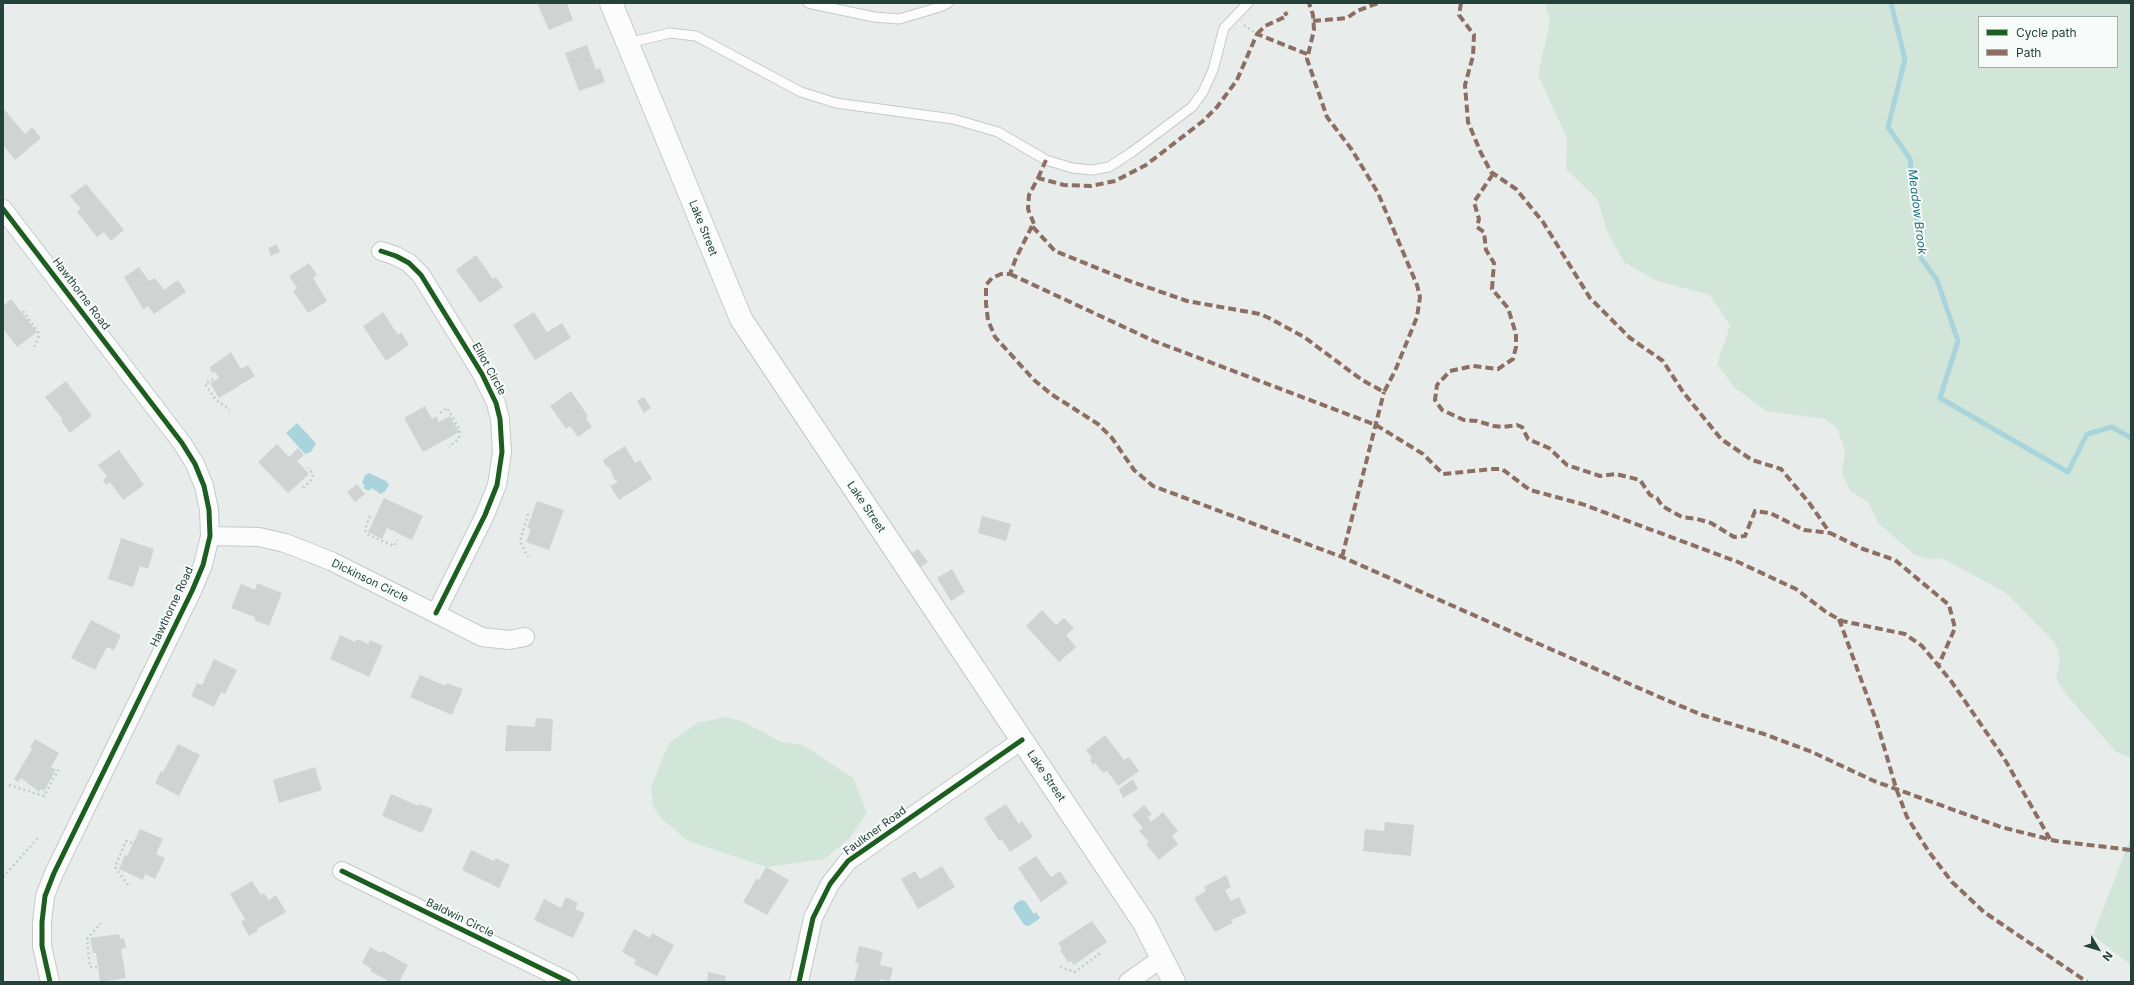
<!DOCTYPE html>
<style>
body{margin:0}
#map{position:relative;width:2134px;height:985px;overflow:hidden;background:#e8edeb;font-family:Inter,sans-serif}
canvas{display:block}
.frame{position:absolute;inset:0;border:4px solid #24423a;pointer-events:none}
.legend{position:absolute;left:1978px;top:16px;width:140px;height:52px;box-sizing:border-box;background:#f7fbf9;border:1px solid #a3b1ad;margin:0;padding:5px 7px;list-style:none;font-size:12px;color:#24423a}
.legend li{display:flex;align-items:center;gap:8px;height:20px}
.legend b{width:20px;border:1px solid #a3b1ad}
.north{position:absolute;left:2078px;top:929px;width:40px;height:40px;-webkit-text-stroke:3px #f7fbf9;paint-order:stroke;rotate:128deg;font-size:11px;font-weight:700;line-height:16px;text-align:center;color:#24423a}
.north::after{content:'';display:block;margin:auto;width:14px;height:18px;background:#24423a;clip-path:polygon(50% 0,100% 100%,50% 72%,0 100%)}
</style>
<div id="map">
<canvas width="2134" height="985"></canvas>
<div class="frame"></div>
<ul class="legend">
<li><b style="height:5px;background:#1b5e20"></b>Cycle path</li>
<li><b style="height:5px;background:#8d6e63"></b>Path</li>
</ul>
<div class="north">N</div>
</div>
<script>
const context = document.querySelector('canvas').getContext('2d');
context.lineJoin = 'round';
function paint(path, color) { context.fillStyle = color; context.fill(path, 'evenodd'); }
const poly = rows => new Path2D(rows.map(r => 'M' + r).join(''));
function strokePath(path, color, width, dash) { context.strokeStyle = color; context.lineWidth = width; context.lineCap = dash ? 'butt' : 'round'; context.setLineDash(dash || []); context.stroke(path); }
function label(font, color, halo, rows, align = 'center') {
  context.font = font + ' Inter,sans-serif'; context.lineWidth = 4; context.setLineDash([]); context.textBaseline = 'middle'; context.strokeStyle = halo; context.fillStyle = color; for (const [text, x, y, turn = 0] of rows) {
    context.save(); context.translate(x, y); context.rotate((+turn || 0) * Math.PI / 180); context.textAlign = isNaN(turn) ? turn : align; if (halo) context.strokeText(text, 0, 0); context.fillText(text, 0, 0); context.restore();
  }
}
const green = poly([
 [1545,3,2131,3,2131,758,2116,752,2065,693,2056,679,2060,660,2056,644,2005,592,1941,558,1929,559,1915,555,1878,523,1869,503,1850,490,1842,473,1845,450,1837,428,1825,419,1766,411,1734,387,1717,364,1730,326,1710,295,1657,281,1625,263,1607,232,1598,200,1566,169,1567,138,1538,75,1550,22],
 [1979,17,2117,17,2117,67,1979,67],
 [726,717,742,721,781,742,803,745,853,778,867,812,850,838,824,859,766,867,688,841,662,819,653,807,651,787,669,743,697,723],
 [2131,837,2131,965,2093,935]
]);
const water = poly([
 [297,423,316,443,311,452,305,454,286,433],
 [369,473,386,481,389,485,385,491,381,494,371,488,369,491,363,488,365,485,362,483,365,475],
 [1021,900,1025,901,1034,914,1036,912,1040,918,1029,926,1024,925,1013,908,1015,904]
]);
const stream = poly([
 [1891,3,1905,59,1888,127,1910,159,1921,258,1937,280,1958,341,1940,398,2068,472,2087,434,2112,427,2131,438]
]);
const building = poly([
 [537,3,567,3,573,20,549,30],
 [587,45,596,70,600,68,605,82,579,91,565,53],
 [3,108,25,134,32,127,41,138,15,160,3,145],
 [86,184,124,230,111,241,104,232,97,237,77,212,81,209,70,196],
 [277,244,280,252,271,256,268,248],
 [476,255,493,279,496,277,503,287,480,303,456,270],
 [309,263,317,275,313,278,327,301,308,313,293,291,297,288,289,276],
 [139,267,149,281,155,278,164,290,178,280,186,292,154,314,148,306,143,309,124,277],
 [11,299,37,332,17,347,3,329,3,306],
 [383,312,398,335,401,332,409,345,386,361,363,326],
 [534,312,547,332,562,323,571,338,535,360,513,325],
 [231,352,241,369,248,365,255,376,219,398,210,383,219,378,216,373,211,372,210,367],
 [66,381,92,416,70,433,61,421,63,420,45,397],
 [571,391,588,416,586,418,592,427,578,437,570,426,566,429,550,406],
 [644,397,651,408,644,413,637,401],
 [425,406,432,419,436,416,439,422,450,416,459,432,423,452,404,418],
 [277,444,289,457,298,448,304,455,297,461,309,474,288,493,258,462],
 [625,446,635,463,640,460,652,479,619,500,610,486,618,482,614,479,610,469,605,465,603,460],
 [119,450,144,485,123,500,110,482,106,485,103,480,107,477,98,465],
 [357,484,365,494,355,502,347,492],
 [384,498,423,516,412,540,387,528,382,539,368,532],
 [537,501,564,510,549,550,526,542,531,529,527,528],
 [982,516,1011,524,1006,541,978,533],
 [121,538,154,549,148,569,140,566,133,587,108,579],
 [918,549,928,562,918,569,908,556],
 [952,569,965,592,951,601,937,578],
 [257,583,282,593,269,626,254,620,255,617,231,608,241,584,255,590],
 [1042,610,1056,625,1064,618,1074,628,1066,635,1076,647,1059,662,1026,626],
 [91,620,121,635,114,650,107,647,95,670,71,658],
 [340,635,355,642,357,639,368,644,370,640,383,646,369,677,330,659],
 [214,659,237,670,225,694,221,692,214,707,191,696,197,683,202,685],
 [420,675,446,686,447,683,463,689,452,715,410,697],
 [536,718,553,719,551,751,505,751,507,725,535,727],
 [1105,735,1124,760,1129,757,1139,771,1118,786,1107,771,1103,773,1095,763,1093,765,1090,760,1092,758,1086,750],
 [35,739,59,753,51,767,56,770,44,791,41,789,39,792,21,778,18,782,14,779,32,749,30,748],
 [178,744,200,755,179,796,155,783,161,771,163,772],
 [315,767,322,790,279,803,273,780],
 [1133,779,1138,789,1123,798,1119,789],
 [391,794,418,806,420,804,433,809,422,833,382,816],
 [1006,804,1019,824,1022,821,1033,837,1010,852,1002,840,999,841,984,818],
 [1144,805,1152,814,1148,817,1151,822,1163,812,1178,831,1172,836,1178,844,1159,860,1146,844,1149,842,1139,831,1143,828,1132,815],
 [1385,822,1414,825,1411,856,1363,851,1365,829,1384,831],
 [140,829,163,839,156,854,165,858,155,879,145,874,143,880,119,869,125,855,127,856],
 [471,850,494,861,495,858,510,865,499,888,462,870],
 [1036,856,1051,877,1060,871,1068,883,1041,902,1018,868],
 [942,866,955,887,918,909,901,879,915,871,920,879],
 [766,867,789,880,767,915,743,902,757,878,759,880],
 [1226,875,1231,887,1225,890,1231,901,1239,897,1247,913,1231,920,1233,923,1215,932,1194,898,1206,891,1204,887],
 [252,881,261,895,264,893,269,900,276,895,286,912,257,929,258,931,249,936,241,922,245,919,230,894],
 [566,897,578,903,575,909,585,913,573,938,534,920,544,899,561,908],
 [1092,921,1107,942,1074,965,1071,961,1068,962,1060,950,1062,949,1058,943],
 [634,929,650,938,652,933,674,945,657,976,634,964,636,960,622,952],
 [119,934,120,939,124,938,126,948,121,949,126,978,100,982,96,953,93,953,90,938],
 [859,946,883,952,880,965,893,968,890,981,880,979,879,982,854,982,859,963,855,963],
 [370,947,381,953,383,951,408,965,399,982,390,982,370,971,372,969,362,963],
 [708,972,726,976,725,982,707,982]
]);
const path = poly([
 [1244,25,1257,34],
 [23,311,38,332,39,336,33,350],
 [213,379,205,384,216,400,230,410],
 [440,413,447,408,460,430,459,438,449,447],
 [303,488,312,479,313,474,308,468],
 [528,514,520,541,528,557],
 [370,516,365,529,367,534,394,546,397,540],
 [9,785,44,796,59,769],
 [3,877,38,838],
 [128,885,115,867,126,841,132,843],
 [97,967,90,967,87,939,101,923],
 [1060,967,1075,972,1099,954,1096,951]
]);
const service = poly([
 [808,3,874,17,899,19,940,7,948,3],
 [628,43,670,33,696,36,801,92,836,103,953,119,998,132,1046,160,1072,168,1092,170,1109,167,1132,152,1192,107,1203,92,1213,70,1224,28,1248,3]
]);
const minor = poly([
 [3,209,182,443,195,464,204,486,209,510,210,536,203,565,192,591,54,873,45,896,42,922,42,946,50,982],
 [381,251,396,256,409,263,421,275,482,374,496,403,500,419,502,452,497,485,485,515,436,613],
 [210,536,259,537,285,543,331,561,482,637,509,640,525,637],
 [342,871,569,982],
 [799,982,813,918,830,884,848,861,1022,740],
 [1128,982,1162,958]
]);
const secondary = poly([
 [611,3,741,319,1144,923,1174,982]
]);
const quiet = poly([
 [1461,3,1459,15,1474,35,1473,56,1465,85,1468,122,1481,153,1491,172,1516,189,1543,222,1590,298,1630,338,1663,361,1683,392,1721,439,1752,460,1781,469,1810,504,1830,533,1863,549,1895,560,1949,605,1955,628,1939,664],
 [1313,21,1347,18,1357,11,1378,3],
 [1257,34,1265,26,1287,16,1285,12],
 [1307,54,1257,34,1237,80,1217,107,1203,121,1146,165,1115,181,1091,186,1064,185,1038,178,1029,195,1028,209,1034,224,1032,226,1055,251,1124,279,1187,301,1260,314,1269,318,1304,337,1362,380,1384,392,1395,371,1417,317,1420,297,1417,285,1378,193,1352,150,1327,117,1307,59,1314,30,1313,15,1309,3],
 [1493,174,1474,202,1479,219,1477,227,1484,232,1486,250,1494,263,1492,289,1508,308,1516,334,1516,347,1513,359,1498,369,1473,366,1450,371,1437,385,1435,400,1442,410,1464,420,1477,421,1494,426,1503,427,1517,425,1522,427,1528,439,1549,448,1567,465,1600,476,1616,474,1640,480,1650,495,1657,498,1662,506,1682,517,1697,519,1711,523,1734,537,1745,536,1755,511,1770,513,1804,530,1830,533],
 [1038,178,1046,160],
 [1032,226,1016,258,1010,274,1001,274,992,278,986,285,986,304,988,320,995,337,1034,380,1051,394,1098,424,1112,438,1134,470,1153,486,1342,557,1657,696,1702,715,1764,734,1812,752,1874,781,2001,827,2056,841,2131,850],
 [1010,274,1154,341,1376,425,1423,454,1443,474,1493,469,1502,469,1530,490,1582,504,1738,562,1796,589,1826,612,1842,621,1905,634,1922,646,1951,681,2004,758,2050,839],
 [1342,557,1384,392],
 [1839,619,1877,723,1896,788,1907,817,1929,852,1952,882,1984,912,2087,982]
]);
const cycleway = poly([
 [3,209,182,443,195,464,204,486,209,510,210,536,203,565,192,591,54,873,45,896,42,922,42,946,50,982],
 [381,251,396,256,409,263,421,275,482,374,496,403,500,419,502,452,497,485,485,515,436,613],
 [342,871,569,982],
 [799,982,813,918,830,884,848,861,1022,740]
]);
const streetNames = [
 ["Lake Street",703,228,68],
 ["Hawthorne Road",81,294,53],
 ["Elliot Circle",489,369,61],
 ["Lake Street",866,507,56],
 ["Dickinson Circle",370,581,26],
 ["Hawthorne Road",172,607,-65],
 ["Lake Street",1046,776,56],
 ["Faulkner Road",875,831,-36],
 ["Baldwin Circle",460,918,26]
];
const waterNames = [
 ["Meadow Brook",1917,212,83]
];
paint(green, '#d1e6d8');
paint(water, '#a9d4db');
strokePath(stream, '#a9d4db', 5);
paint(building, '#cfd4d2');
strokePath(service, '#c5cac8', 11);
strokePath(minor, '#c5cac8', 20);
strokePath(secondary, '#c3cbc8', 24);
strokePath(path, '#c3ccca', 2.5, [2, 3]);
strokePath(service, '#fcfcfc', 9);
strokePath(minor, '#fcfcfc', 18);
strokePath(secondary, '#fcfcfc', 22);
strokePath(quiet, '#8d6e63', 4, [8, 4]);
strokePath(cycleway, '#1b5e20', 5);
label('11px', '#24423a', '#f7fbf9', streetNames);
label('italic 12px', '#1c6f80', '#f7fbf9', waterNames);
</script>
